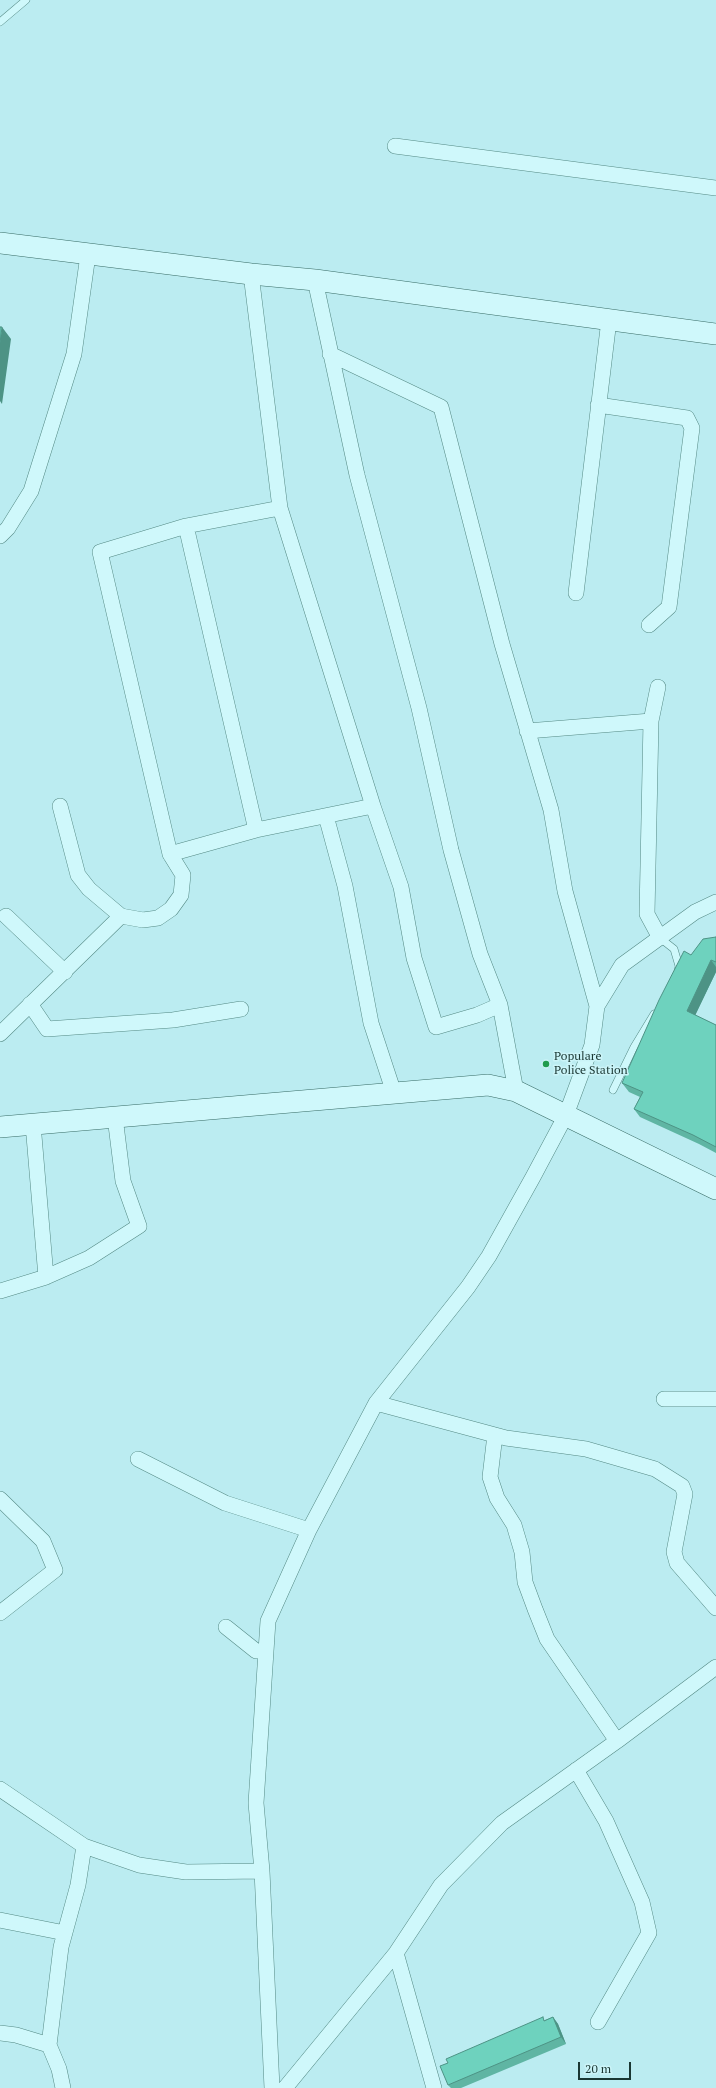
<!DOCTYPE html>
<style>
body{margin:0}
#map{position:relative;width:716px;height:2088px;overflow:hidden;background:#bbecf1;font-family:"PT Serif",serif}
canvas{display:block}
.scale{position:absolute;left:578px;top:2062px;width:53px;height:18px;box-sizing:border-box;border:2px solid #1a3733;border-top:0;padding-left:5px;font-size:12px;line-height:14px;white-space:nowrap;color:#1a3733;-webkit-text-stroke:3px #cbf4f8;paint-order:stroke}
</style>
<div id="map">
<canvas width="716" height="2088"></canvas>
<div class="scale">20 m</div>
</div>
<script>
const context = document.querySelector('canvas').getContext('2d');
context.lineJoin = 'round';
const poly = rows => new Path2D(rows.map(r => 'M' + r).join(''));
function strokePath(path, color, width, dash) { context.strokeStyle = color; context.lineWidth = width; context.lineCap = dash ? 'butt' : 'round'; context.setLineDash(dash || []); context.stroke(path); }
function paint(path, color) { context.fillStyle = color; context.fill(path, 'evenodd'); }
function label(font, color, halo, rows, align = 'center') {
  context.font = font + ' "PT Serif",serif'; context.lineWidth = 3; context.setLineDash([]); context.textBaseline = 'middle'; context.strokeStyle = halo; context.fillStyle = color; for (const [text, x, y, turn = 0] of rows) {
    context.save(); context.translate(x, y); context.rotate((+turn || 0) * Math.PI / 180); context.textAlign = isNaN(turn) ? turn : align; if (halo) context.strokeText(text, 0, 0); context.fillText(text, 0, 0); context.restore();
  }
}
const lane = poly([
 [0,22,26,0],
 [660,938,674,949,679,966,678,971],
 [613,1090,634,1047,654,1014]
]);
const street = poly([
 [395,146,716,188],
 [315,280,357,475,419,708,451,850,480,954,500,1005],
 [330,354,441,407,502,644,551,810,565,891,597,1006],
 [598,405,687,418,692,428,669,607,649,625],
 [186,526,256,830],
 [0,536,8,528,31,491,74,354,88,255],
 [576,593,609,320],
 [658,687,651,721,647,914,660,938],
 [527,731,651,721],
 [60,806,78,875,89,889,121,916,143,920,158,918,171,909,181,895,183,875,170,854,100,552,186,526,280,508],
 [373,806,401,887,414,958,436,1027,477,1015,500,1005,516,1091],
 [326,816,345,886,371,1023,394,1093],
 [170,854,256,830,373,806,280,508,251,274],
 [6,916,65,972],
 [30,1004,47,1029,173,1020,241,1009],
 [0,1034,121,916],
 [33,1124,46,1277],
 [0,1291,46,1277,89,1258,139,1226,123,1181,115,1117],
 [664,1399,716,1399],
 [376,1403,506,1438,586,1449,655,1469,682,1486,685,1494,674,1552,677,1563,716,1608],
 [495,1435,490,1477,497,1498,514,1525,522,1552,525,1582,535,1609,547,1639,617,1741],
 [138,1459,225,1503,309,1530],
 [0,1499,43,1541,55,1570,0,1613],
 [226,1627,256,1651,266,1651],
 [576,1770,606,1821,642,1902,649,1933,598,2022],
 [0,1789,84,1846,139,1865,186,1872,262,1871],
 [0,1920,65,1933],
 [396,1953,434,2088],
 [0,2033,16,2035,49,2045],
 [63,2088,59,2069,49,2045,61,1947,78,1885,84,1846],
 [272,2088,262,1871,256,1803,268,1621,309,1530,376,1403,468,1287,489,1256,533,1177,566,1115,592,1045,597,1006,622,965,695,912,716,902],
 [285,2088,396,1953,441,1885,502,1823,617,1741,716,1667]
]);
const secondary = poly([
 [0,243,251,274,315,280,716,334],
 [0,1127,488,1085,516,1091,716,1189]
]);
const wall = poly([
 [716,937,716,972,695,1015,716,1025,716,1153,699,1144,640,1117,634,1109,640,1097,629,1092,622,1083,691,955],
 [553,2017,558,2024,566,2044,461,2088,451,2088,448,2085,545,2020]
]);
const shadedWall = poly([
 [2,327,11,339,2,404,0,401,0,343],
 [711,960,716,967,716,972,693,1020,687,1011],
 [553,2017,558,2024,566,2044,561,2037]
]);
const building = poly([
 [0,327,2,327,0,343,0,327],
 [716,937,716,962,711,960,687,1011,716,1025,716,1147,693,1135,634,1109,643,1092,622,1083,659,1000,684,951,691,955,703,939,716,937],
 [543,2017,544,2021,553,2017,561,2037,448,2085,440,2066,448,2063,446,2059,543,2017]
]);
const markers = [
 [546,1064,4,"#209c4e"]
];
const poiNames = [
 ["Populare",554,1057],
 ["Police Station",554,1071]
];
strokePath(lane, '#548984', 8);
strokePath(street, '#548984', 16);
strokePath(secondary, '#376b65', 22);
strokePath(lane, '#cff8fb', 7);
strokePath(street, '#cff8fb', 15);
strokePath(secondary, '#cff8fb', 21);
paint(wall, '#5fb5a3');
paint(shadedWall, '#4d9385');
paint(building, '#6ed2be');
strokePath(building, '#4d9385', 1);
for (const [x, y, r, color] of markers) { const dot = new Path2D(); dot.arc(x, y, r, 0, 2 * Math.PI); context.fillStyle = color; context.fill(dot); strokePath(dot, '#cbf4f8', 1.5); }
label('12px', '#1a3733', '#cbf4f8', poiNames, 'left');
</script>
